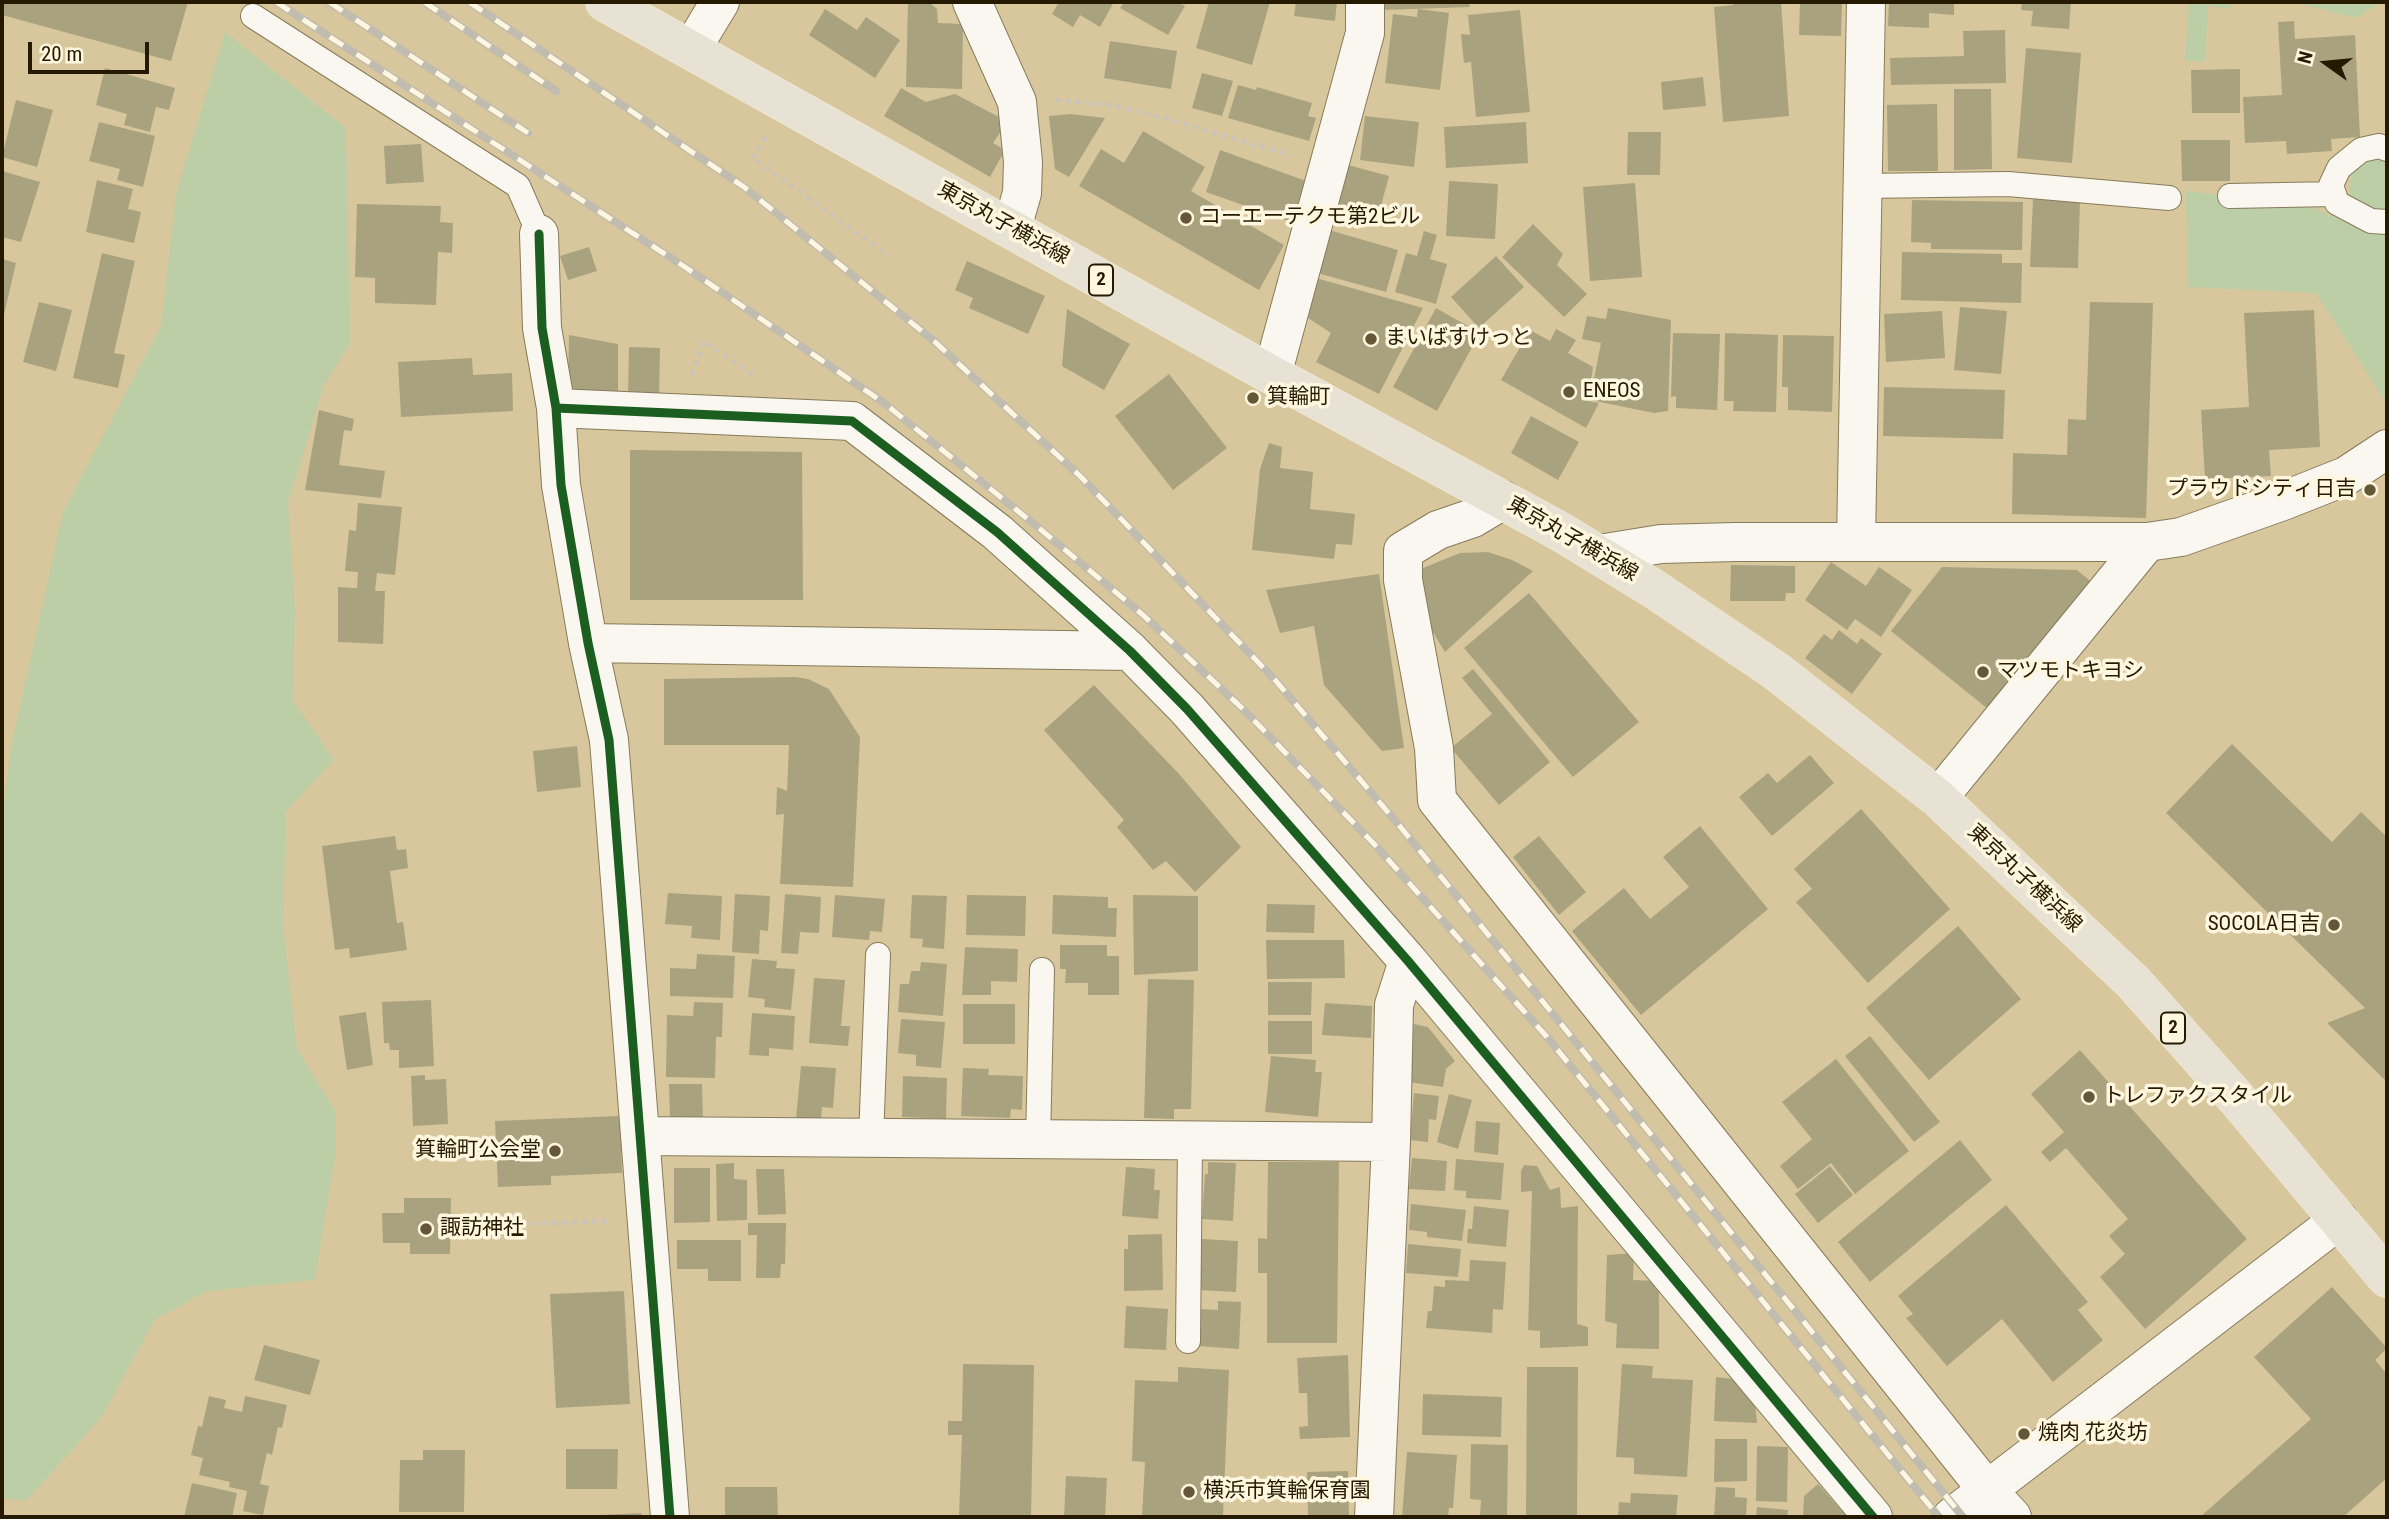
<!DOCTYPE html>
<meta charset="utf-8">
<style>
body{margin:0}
#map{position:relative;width:2389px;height:1519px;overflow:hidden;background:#d8c79c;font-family:"Roboto Condensed",sans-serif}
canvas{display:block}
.frame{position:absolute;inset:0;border:4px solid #251a00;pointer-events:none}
.north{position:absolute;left:2291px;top:28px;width:70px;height:70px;-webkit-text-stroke:5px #fef6df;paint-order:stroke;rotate:285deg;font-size:19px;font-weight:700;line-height:28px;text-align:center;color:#251a00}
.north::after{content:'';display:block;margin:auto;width:24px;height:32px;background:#251a00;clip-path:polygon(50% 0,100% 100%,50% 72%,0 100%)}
.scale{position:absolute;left:28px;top:42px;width:121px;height:32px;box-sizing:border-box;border:4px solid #251a00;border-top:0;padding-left:9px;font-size:21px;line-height:24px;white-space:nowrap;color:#251a00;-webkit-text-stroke:5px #fef6df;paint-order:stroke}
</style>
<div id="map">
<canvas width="2389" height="1519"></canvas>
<div class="frame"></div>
<div class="north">N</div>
<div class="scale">20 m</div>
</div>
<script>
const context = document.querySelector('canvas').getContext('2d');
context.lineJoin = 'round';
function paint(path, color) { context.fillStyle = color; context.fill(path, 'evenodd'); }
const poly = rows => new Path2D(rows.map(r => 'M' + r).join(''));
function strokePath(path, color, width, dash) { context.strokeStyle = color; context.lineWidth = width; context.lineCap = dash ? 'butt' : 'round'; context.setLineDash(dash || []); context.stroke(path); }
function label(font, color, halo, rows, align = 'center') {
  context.font = font + ' "Roboto Condensed","Noto Sans JP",sans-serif'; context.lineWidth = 7; context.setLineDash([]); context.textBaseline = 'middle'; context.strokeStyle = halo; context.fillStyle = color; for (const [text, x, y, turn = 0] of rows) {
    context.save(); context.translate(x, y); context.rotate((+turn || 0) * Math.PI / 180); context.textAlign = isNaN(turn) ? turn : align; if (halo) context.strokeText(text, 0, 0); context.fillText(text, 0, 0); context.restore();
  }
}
const green = poly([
 [2189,2,2237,2,2225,9,2208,5,2205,61,2185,61],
 [2292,2,2381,2,2357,18],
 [225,32,346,128,350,343,324,385,288,503,295,610,293,701,334,760,286,811,283,925,297,1049,335,1110,336,1149,315,1280,208,1291,155,1319,101,1418,27,1500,2,1499,2,819,11,748,63,512,161,326,176,194],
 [2374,159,2387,162,2387,210,2373,213,2352,199,2349,190,2352,173,2358,166],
 [2186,191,2214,194,2226,205,2307,205,2369,233,2387,232,2387,404,2316,293,2188,287]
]);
const building = poly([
 [2,2,188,2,171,61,2,15],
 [908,2,929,2,937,9,938,23,963,24,962,89,906,87],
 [1059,2,1114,2,1100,27,1080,15,1073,27,1052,14],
 [1124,2,1177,2,1185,6,1168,35,1120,8],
 [1209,2,1270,2,1252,65,1196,48],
 [1296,2,1337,2,1335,21,1294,16],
 [1381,2,1469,2,1470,7,1382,10],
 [1734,2,1781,2,1789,116,1723,122,1714,7,1733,5],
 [1800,2,1842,2,1841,36,1799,35],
 [1889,2,1954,2,1954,15,1929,13,1929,28,1888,26],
 [2022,2,2071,2,2069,29,2031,26,2033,11,2021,10],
 [825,9,857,30,866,17,900,40,875,78,809,35],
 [1418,9,1449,13,1440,90,1385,83,1393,14,1417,17],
 [1520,10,1530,112,1476,117,1471,62,1464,63,1461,34,1470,35,1468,15],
 [2294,21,2295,39,2355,35,2360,137,2331,139,2332,151,2287,154,2286,141,2245,143,2243,97,2282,95,2278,22],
 [2005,30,2006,83,1891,85,1890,58,1964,56,1963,31],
 [1110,41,1177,51,1171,89,1104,78],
 [2026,48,2081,53,2072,163,2017,158],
 [105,68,175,88,169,110,156,107,150,132,124,125,127,114,96,105],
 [2240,69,2240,113,2192,113,2191,70],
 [1202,73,1233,81,1222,116,1192,108],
 [1703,77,1706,106,1663,110,1661,82],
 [1238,85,1256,90,1257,87,1312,103,1308,116,1316,118,1309,141,1228,118],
 [901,88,926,102,955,94,999,117,1001,131,993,143,1005,150,990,177,884,116],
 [1954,89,1991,89,1992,169,1954,170],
 [16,100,53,110,37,167,2,157],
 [1937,104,1938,171,1888,171,1887,105],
 [1071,114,1105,118,1069,177,1055,169,1049,116],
 [1365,116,1419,122,1414,167,1360,160],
 [99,122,155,136,143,187,117,180,120,169,89,161],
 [1526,122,1528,163,1446,168,1444,127],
 [1143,131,1205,167,1191,191,1284,245,1259,290,1079,186,1101,149,1124,163],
 [1628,132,1661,132,1660,175,1627,175],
 [2181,140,2230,140,2230,181,2182,181],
 [421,144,424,182,386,184,384,146],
 [1220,150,1306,181,1291,222,1206,192],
 [1348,165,1389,176,1378,217,1337,206],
 [2,171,40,182,21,242,2,237],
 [97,180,133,189,128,209,141,212,134,243,86,232],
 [1449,181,1498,184,1495,239,1446,236],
 [1635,183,1642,277,1590,281,1583,187],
 [2033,199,2080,200,2078,268,2030,267],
 [1912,200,2023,202,2022,250,1931,249,1931,243,1911,242],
 [357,204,441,206,440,222,453,223,452,253,438,252,436,305,375,303,375,278,355,277],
 [1533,224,1563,254,1557,265,1587,294,1564,317,1502,257],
 [1329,230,1398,250,1386,292,1317,273],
 [1424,231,1437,235,1430,259,1447,264,1436,304,1395,292,1406,253,1417,256],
 [589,247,597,271,568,280,560,256],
 [1902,252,2002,254,2002,263,2022,263,2021,303,1901,300],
 [102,253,135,261,114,353,125,355,118,388,73,378],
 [1496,256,1524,287,1479,328,1451,297],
 [2,259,16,263,3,319,2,319],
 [967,261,1045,296,1028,334,969,308,973,298,955,290],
 [1316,278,1423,308,1379,394,1316,362,1331,333,1308,318],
 [39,302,72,310,56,371,23,362],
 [2090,302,2153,303,2146,518,2012,514,2013,453,2067,455,2068,419,2086,420],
 [1960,307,2007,311,2001,374,1954,370],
 [1436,308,1480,333,1437,411,1393,387],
 [1608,308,1671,320,1668,411,1654,413,1590,400,1601,343,1582,339,1587,316,1606,319],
 [1067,309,1130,344,1104,390,1062,366],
 [2314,310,2320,447,2269,450,2271,476,2205,479,2201,410,2249,407,2244,313],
 [1942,311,1945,358,1886,362,1884,314],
 [1556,329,1576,340,1568,353,1593,367,1588,401,1599,403,1586,428,1501,380,1530,330,1550,341],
 [1673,333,1720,334,1717,410,1676,408,1676,396,1671,397],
 [1725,333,1778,335,1776,412,1733,411,1734,401,1724,401],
 [569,335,618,344,618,394,568,393],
 [1783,335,1834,336,1832,412,1788,410,1788,387,1782,387],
 [629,347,660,348,659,398,628,397],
 [472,358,473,375,512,373,513,411,401,417,398,362],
 [1169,374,1227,448,1173,490,1115,416],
 [1884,387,2005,390,2003,439,1883,436],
 [319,410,354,419,352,431,344,430,339,465,385,471,381,498,305,490],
 [1531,416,1579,442,1558,480,1511,453],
 [1269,443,1282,447,1280,468,1313,472,1310,509,1355,514,1352,545,1336,544,1334,559,1252,550,1260,469],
 [630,450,802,452,803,600,630,600],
 [358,503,402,507,395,575,377,573,375,591,385,591,383,644,338,642,338,587,357,588,358,572,345,571,349,530,356,531],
 [1488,552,1512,560,1533,571,1445,652,1431,629,1422,593,1423,568,1460,553],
 [1831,562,1866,586,1879,567,1912,590,1881,637,1855,619,1847,630,1805,600],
 [1731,565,1795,566,1795,593,1786,593,1785,601,1730,601],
 [1942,567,2077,570,2095,585,1993,713,1891,631],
 [1379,574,1404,748,1382,751,1324,685,1314,626,1280,633,1266,590],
 [1529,593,1639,722,1573,777,1464,648],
 [1839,630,1857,644,1861,638,1882,654,1852,694,1805,658,1824,634,1832,640],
 [1473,669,1550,762,1499,805,1451,748,1492,714,1462,678],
 [795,677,808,679,829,689,860,737,853,887,780,884,784,814,776,815,777,787,787,791,789,745,664,745,664,679],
 [1094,685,1180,775,1241,847,1195,892,1166,861,1153,870,1117,827,1124,820,1044,730],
 [2232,744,2332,842,2361,812,2387,837,2387,1082,2327,1023,2365,1008,2166,813],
 [577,746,581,787,537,792,533,751],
 [1810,755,1834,783,1772,836,1739,797,1768,773,1777,783],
 [1861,809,1950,909,1868,983,1796,902,1812,889,1794,869],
 [1700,826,1768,909,1641,1015,1572,931,1624,888,1650,919,1689,887,1663,857],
 [395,836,397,850,406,849,408,868,390,871,397,923,403,922,407,950,350,958,349,948,335,950,322,846],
 [1539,836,1586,892,1559,915,1513,857],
 [668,893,722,896,720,940,691,938,692,926,665,924],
 [735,894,770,896,768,931,760,930,759,954,732,952],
 [785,894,821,897,819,933,800,932,798,954,781,953],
 [835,895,885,899,882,932,870,931,869,940,832,937],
 [912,895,947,896,944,949,922,947,923,939,910,938],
 [967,895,1026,896,1025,936,966,935],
 [1053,895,1108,897,1108,908,1117,908,1116,937,1052,934],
 [1133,895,1198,896,1198,971,1134,975],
 [1267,904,1315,905,1314,933,1266,932],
 [1958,926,2021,999,1929,1080,1866,1008],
 [1266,940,1344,940,1345,978,1267,979],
 [1060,945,1107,945,1107,956,1119,956,1119,995,1088,995,1088,983,1065,983,1066,969,1060,969],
 [965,947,1018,949,1017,982,991,981,991,995,962,995],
 [697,954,735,956,733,998,670,996,670,968,696,969],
 [752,959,777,961,776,968,795,969,791,1010,764,1007,765,999,748,997],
 [921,962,947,964,943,1016,898,1012,900,984,909,984,911,971,920,971],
 [814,978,845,980,841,1026,850,1026,848,1046,809,1043],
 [1148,979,1194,980,1191,1109,1174,1109,1174,1119,1144,1118],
 [1268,982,1312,982,1311,1015,1268,1015],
 [431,1000,434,1066,399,1068,399,1050,390,1050,389,1043,384,1043,382,1002],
 [694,1002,723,1003,722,1037,716,1037,715,1078,666,1077,667,1015,693,1016],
 [1325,1003,1372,1006,1371,1038,1322,1035],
 [963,1004,1015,1004,1015,1044,963,1044],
 [366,1012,373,1065,347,1070,339,1016],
 [752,1013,795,1016,793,1050,769,1048,769,1056,749,1055],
 [901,1019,945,1022,941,1068,916,1066,916,1055,898,1053],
 [1268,1021,1312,1021,1312,1054,1268,1054],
 [1414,1024,1428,1027,1455,1061,1446,1069,1443,1087,1408,1082],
 [1870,1036,1940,1122,1914,1142,1845,1056],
 [2080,1050,2247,1239,2145,1329,2100,1277,2125,1254,2109,1236,2128,1219,2066,1148,2050,1162,2041,1152,2064,1132,2031,1094],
 [1271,1056,1316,1060,1315,1072,1322,1072,1318,1117,1265,1112],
 [1836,1059,1909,1151,1855,1194,1831,1163,1798,1189,1780,1166,1812,1139,1782,1102],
 [801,1066,836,1068,833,1108,822,1107,821,1121,796,1119],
 [963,1068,989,1069,988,1075,1023,1076,1022,1110,1011,1109,1010,1118,961,1116],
 [425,1075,425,1080,446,1079,448,1124,413,1126,411,1076],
 [903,1076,947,1078,946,1119,902,1117],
 [669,1084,702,1084,703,1119,670,1119],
 [1414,1093,1439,1096,1436,1120,1429,1119,1428,1142,1410,1140],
 [1449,1094,1472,1100,1458,1149,1437,1142],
 [620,1116,622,1173,551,1176,551,1185,498,1187,495,1121],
 [1476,1121,1500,1123,1498,1155,1474,1152],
 [1960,1140,1992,1180,1870,1282,1838,1242],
 [1412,1158,1447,1161,1445,1191,1409,1189],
 [1456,1159,1504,1163,1501,1200,1466,1198,1466,1191,1454,1190],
 [1208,1162,1236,1163,1233,1221,1202,1219,1205,1174,1208,1174],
 [1268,1162,1339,1162,1337,1343,1267,1343,1267,1273,1258,1273,1258,1238,1267,1239],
 [734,1163,734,1179,747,1180,747,1220,717,1221,716,1164],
 [1524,1165,1537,1166,1550,1190,1560,1187,1561,1208,1578,1206,1577,1324,1588,1327,1588,1346,1540,1348,1540,1331,1528,1330,1532,1191,1521,1192,1521,1171],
 [1830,1166,1853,1195,1818,1223,1795,1194],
 [1126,1167,1155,1169,1154,1190,1160,1190,1158,1219,1122,1216],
 [674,1168,710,1168,710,1222,674,1223],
 [756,1169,784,1169,786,1214,758,1215],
 [404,1198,451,1198,450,1254,410,1254,410,1243,383,1243,382,1213,404,1213],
 [1411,1204,1466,1210,1462,1241,1427,1237,1427,1232,1409,1230],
 [2006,1205,2088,1302,2078,1310,2103,1340,2053,1382,2002,1319,1947,1366,1906,1318,1913,1314,1898,1296],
 [1474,1206,1509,1210,1506,1247,1467,1243,1468,1229,1472,1229],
 [748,1223,786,1223,785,1264,781,1264,780,1278,756,1278,757,1235,748,1235],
 [1162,1234,1163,1290,1124,1291,1124,1249,1128,1249,1128,1235],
 [1201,1239,1238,1241,1236,1292,1198,1290],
 [677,1240,741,1240,741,1281,708,1281,708,1269,677,1269],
 [1408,1244,1461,1249,1458,1277,1406,1273],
 [1634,1253,1633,1280,1659,1281,1659,1349,1616,1348,1617,1324,1605,1321,1607,1255],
 [1470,1260,1506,1262,1503,1310,1493,1309,1492,1333,1426,1328,1428,1311,1432,1311,1434,1286,1445,1287,1445,1280,1469,1281],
 [2332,1287,2387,1348,2375,1360,2387,1374,2387,1478,2343,1517,2200,1517,2311,1419,2254,1357],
 [624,1291,630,1404,556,1408,550,1294],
 [1218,1301,1241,1302,1239,1349,1198,1346,1200,1309,1218,1310],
 [1126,1306,1168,1309,1166,1350,1124,1348],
 [264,1345,320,1360,310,1395,254,1380],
 [1348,1355,1350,1437,1300,1439,1299,1427,1308,1426,1307,1393,1299,1393,1297,1358],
 [963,1364,1034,1365,1031,1517,959,1517,962,1435,948,1435,948,1421,962,1421],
 [1622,1364,1653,1366,1652,1378,1693,1380,1687,1477,1634,1474,1634,1458,1616,1457],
 [1178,1367,1229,1370,1223,1517,1142,1517,1145,1462,1132,1461,1135,1380,1178,1382],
 [1527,1367,1578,1367,1577,1517,1526,1517],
 [1716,1377,1733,1379,1755,1403,1757,1423,1714,1421],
 [1423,1394,1502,1397,1501,1437,1422,1435],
 [209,1396,226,1400,224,1408,242,1412,245,1396,287,1405,282,1428,278,1427,272,1455,267,1453,260,1484,269,1486,263,1515,243,1511,247,1491,229,1487,230,1482,199,1475,203,1458,191,1455,198,1426,202,1427],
 [1715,1439,1747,1439,1747,1481,1714,1482],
 [1471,1444,1508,1445,1507,1517,1480,1517,1481,1500,1470,1499],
 [1757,1446,1788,1447,1787,1502,1756,1501],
 [566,1449,618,1449,617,1489,566,1489],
 [423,1450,465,1450,464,1512,399,1512,400,1460,423,1460],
 [1407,1452,1457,1455,1453,1508,1449,1508,1448,1517,1402,1517],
 [1348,1471,1349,1517,1308,1517,1307,1472],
 [1066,1476,1107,1478,1105,1517,1064,1517],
 [192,1483,237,1493,232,1517,184,1517],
 [1818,1484,1847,1517,1803,1517,1804,1496],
 [725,1487,777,1487,778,1517,725,1517],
 [1716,1487,1735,1488,1735,1497,1747,1498,1746,1517,1714,1517],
 [1631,1493,1678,1495,1676,1517,1618,1517,1619,1502,1630,1503],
 [1757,1507,1788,1510,1787,1517,1756,1517],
 [641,1513,642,1517,600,1517,600,1515]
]);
const path = poly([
 [1056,100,1110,105,1165,118,1292,156],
 [766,137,753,158,889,256],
 [692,375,704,341,754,375],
 [462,1226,608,1221]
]);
const service = poly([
 [253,16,518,186,539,234],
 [2387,149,2379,146,2361,150,2339,168,2331,185,2337,203,2371,221,2387,222],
 [1864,186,2008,184,2169,198],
 [2230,196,2334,194],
 [871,1139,878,955],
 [1038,1140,1042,970],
 [1188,1341,1190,1141]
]);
const minor = poly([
 [972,2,1017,102,1023,162,1022,193,1012,228],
 [691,50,720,2],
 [539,234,542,328,556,408,561,485,588,643,609,740,670,1517],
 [1272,375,1365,33,1365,2],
 [556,408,852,421,997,532,1130,651,1187,709,1408,961,1873,1517],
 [1503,500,1473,518,1438,530,1403,551,1403,580,1434,748,1437,800,1988,1491,2012,1517],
 [1856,540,1866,2],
 [588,643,1130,651],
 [1938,798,2147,542],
 [642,1136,1391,1142,1374,1517],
 [1391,1142,1394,1005,1408,961],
 [1952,1517,2339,1220]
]);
const tertiary = poly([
 [1599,554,1661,544,1735,542,2147,542,2181,537,2283,501,2346,476,2387,449]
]);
const primary = poly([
 [605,2,1272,375,1561,532,1654,589,1776,671,1938,798,2133,982,2237,1099,2387,1278]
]);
const rail = poly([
 [276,2,688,269,884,403,1034,524,1143,615,1244,710,1376,846,1547,1037,1939,1517],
 [329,2,528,133],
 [424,2,556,91],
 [469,2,744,187,934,341,1080,476,1276,681,1398,824,1963,1517]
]);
const cycleway = poly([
 [539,234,542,328,556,408,561,485,588,643,609,740,670,1517],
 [556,408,852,421,997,532,1130,651,1187,709,1408,961,1873,1517]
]);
const markers = [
 [1186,218,7,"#645737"],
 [1371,339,7,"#645737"],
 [1569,392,7,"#645737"],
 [1253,398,7,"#645737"],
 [2370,490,7,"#645737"],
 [1983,672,7,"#645737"],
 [2334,925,7,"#645737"],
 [2089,1097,7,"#645737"],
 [555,1151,7,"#645737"],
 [426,1229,7,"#645737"],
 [2024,1434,7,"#645737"],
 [1189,1492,7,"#645737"]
];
const shields = [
 [1101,280,24],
 [2173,1028,24]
];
const shieldNames = [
 ["2",1101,280],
 ["2",2173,1028]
];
const poiNames = [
 ["コーエーテクモ第2ビル",1200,218],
 ["まいばすけっと",1385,339],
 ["ENEOS",1583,392],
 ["箕輪町",1267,398],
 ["プラウドシティ日吉",2356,490,"right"],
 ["マツモトキヨシ",1997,672],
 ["SOCOLA日吉",2320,925,"right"],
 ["トレファクスタイル",2103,1097],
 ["箕輪町公会堂",541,1151,"right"],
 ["諏訪神社",440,1229],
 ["焼肉 花炎坊",2038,1434],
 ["横浜市箕輪保育園",1203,1492]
];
const streetNames = [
 ["東京丸子横浜線",1003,224,29],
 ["東京丸子横浜線",1572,540,30],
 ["東京丸子横浜線",2024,879,43]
];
paint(green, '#bccea6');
paint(building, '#a9a27f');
strokePath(service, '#867b5b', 26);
strokePath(minor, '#867b5b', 40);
strokePath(tertiary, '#867b5b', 40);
strokePath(primary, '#ede6d2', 40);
strokePath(path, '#cac4b8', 4.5, [5, 5]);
strokePath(service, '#f9f7f0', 24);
strokePath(minor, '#f9f7f0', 38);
strokePath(tertiary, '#f9f7f0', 38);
strokePath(primary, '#e7e2d3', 38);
strokePath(rail, '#c1bcb0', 8);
strokePath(rail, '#fef6df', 5, [16]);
strokePath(cycleway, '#1b5e20', 9);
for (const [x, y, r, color] of markers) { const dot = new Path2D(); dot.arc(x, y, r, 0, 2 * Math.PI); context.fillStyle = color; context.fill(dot); strokePath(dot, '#fef6df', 2.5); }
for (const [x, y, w] of shields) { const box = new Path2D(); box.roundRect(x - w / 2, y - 15.5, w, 31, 5); context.fillStyle = '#fef6df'; context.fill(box); strokePath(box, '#251a00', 2); }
label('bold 19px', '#251a00', null, shieldNames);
label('21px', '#251a00', '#fef6df', poiNames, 'left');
label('21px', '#251a00', '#fef6df', streetNames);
</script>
